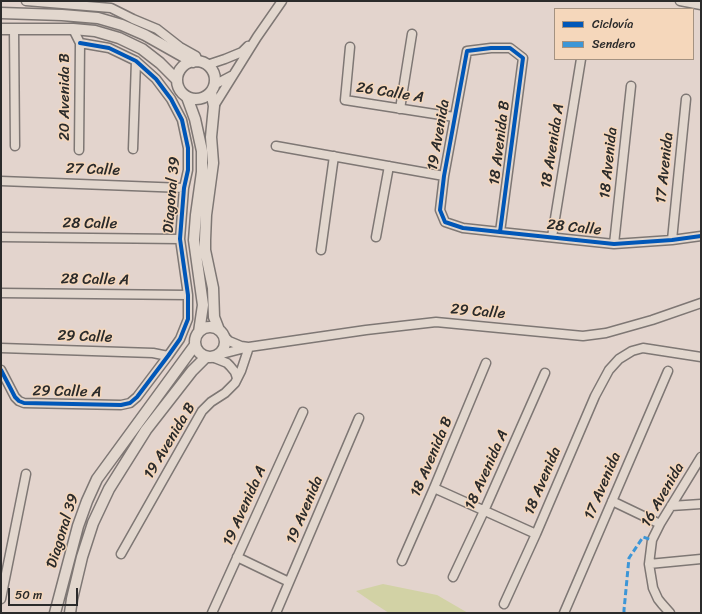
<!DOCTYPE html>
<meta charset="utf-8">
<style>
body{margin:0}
#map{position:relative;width:702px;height:614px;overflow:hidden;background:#e3d4cd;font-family:Sriracha,sans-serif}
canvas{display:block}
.frame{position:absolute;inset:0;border:2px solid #2b2b2b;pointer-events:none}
.legend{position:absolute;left:554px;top:8px;width:140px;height:52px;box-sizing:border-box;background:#f5d7bb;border:1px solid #a49281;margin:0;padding:5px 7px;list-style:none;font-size:12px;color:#2b2b2b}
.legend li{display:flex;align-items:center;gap:8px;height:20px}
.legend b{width:20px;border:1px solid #a49281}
.scale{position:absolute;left:8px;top:588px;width:70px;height:18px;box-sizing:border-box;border:2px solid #2b2b2b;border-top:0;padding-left:5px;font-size:12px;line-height:14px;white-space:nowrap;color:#2b2b2b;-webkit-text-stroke:3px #f5d7bb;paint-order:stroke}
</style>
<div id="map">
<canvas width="702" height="614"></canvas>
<div class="frame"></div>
<ul class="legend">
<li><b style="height:5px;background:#0057b8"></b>Ciclovía</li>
<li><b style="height:5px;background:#3c96d7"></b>Sendero</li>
</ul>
<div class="scale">50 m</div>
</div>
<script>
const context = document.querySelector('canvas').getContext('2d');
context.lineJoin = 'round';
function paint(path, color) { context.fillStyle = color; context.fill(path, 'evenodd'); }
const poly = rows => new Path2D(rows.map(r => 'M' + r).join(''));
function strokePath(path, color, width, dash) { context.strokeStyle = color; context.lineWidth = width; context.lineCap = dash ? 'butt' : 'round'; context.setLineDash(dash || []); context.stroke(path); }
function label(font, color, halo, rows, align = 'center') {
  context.font = font + ' Sriracha,sans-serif'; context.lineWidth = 3; context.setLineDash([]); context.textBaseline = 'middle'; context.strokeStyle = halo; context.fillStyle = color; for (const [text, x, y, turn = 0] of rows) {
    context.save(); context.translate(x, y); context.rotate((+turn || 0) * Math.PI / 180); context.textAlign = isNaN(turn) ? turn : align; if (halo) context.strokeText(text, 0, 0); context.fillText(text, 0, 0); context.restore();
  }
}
const green = poly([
 [383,584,437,595,468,613,389,613,375,604,356,591]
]);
const minor = poly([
 [26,1,111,8,133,19,157,29,180,47,196,56,198,62],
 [680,1,701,5],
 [14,29,15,146],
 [73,29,80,43,79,150],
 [350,47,345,100,454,117],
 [207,65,225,59,242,52,248,46],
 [214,85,231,76],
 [214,106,257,37,282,1],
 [400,109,412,34],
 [276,146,444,176],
 [133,149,136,61],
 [1,181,184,188],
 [500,232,523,58,510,48,491,48,467,51,444,176,440,210,445,222,463,228,500,232,614,244,672,240,701,236],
 [1,237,180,239],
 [376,237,389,166],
 [552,237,581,59],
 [672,240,686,99],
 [614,244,631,86],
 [321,250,334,156],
 [1,293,188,295],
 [223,335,229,341,241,346,248,347],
 [1,348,153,353,168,356],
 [218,355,249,347,366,330,436,322,583,336,606,333,652,320,701,303],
 [212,357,227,363,230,366,235,372,237,378],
 [1,370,15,397,19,401,24,403,121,405,130,403,137,397,168,356,180,339,188,319,188,295,180,239,184,188,188,170,188,148,182,120,171,99,156,79,136,61,109,48,80,43],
 [434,488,536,534],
 [612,501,660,524],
 [671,506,701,504],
 [121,554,202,411,211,402,225,393,235,383,241,371,249,347],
 [237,557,289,582],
 [402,561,434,488,486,363],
 [649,564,701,559],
 [453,577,484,511,545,373],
 [1,599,26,474],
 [504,604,536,534,595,396,609,370,619,359,632,351,643,348,701,357],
 [212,613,303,412],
 [276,613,359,418],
 [564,613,668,371],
 [670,613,662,604,658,599,653,588,649,564,652,540,660,524,701,457]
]);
const tertiary = poly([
 [1,13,62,15,98,18,122,25,145,35,193,62],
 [1,29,73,29,95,31,119,38,142,49,160,63,177,80],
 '177 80a19 19 0 1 1 38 0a19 19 0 1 1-38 0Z',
 [211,92,214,106,211,137,213,163,206,215,205,240,205,250,213,288,214,317,219,330],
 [187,97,195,119,202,151,202,172,196,215,194,240,203,305,199,332],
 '195 342a15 15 0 1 1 30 0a15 15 0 1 1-30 0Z',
 [55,613,78,526,87,501,97,479,195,345],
 [70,613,72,599,82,557,93,523,109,489,146,430,192,371,206,357]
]);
const quiet = poly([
 [624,613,624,610,629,558,643,537,652,540]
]);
const cycleway = poly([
 [500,232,523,58,510,48,491,48,467,51,444,176,440,210,445,222,463,228,500,232,614,244,672,240,701,236],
 [1,370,15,397,19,401,24,403,121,405,130,403,137,397,168,356,180,339,188,319,188,295,180,239,184,188,188,170,188,148,182,120,171,99,156,79,136,61,109,48,80,43]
]);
const streetNames = [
 ["26 Calle A",390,93,9],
 ["20 Avenida B",65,97,-90],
 ["19 Avenida",439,135,-80],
 ["18 Avenida B",500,143,-83],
 ["18 Avenida A",553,146,-81],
 ["18 Avenida",609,163,-84],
 ["17 Avenida",665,168,-84],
 ["27 Calle",93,170,2],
 ["Diagonal 39",172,195,-85],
 ["28 Calle",90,224,1],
 ["28 Calle",574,228,6],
 ["28 Calle A",95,280,1],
 ["29 Calle",478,312,5],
 ["29 Calle",85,337,2],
 ["29 Calle A",67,392,1],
 ["19 Avenida B",170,441,-59],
 ["18 Avenida B",432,457,-67],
 ["18 Avenida A",487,470,-66],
 ["18 Avenida",543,481,-67],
 ["17 Avenida",603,486,-67],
 ["16 Avenida",663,495,-60],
 ["19 Avenida A",245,506,-66],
 ["19 Avenida",305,510,-67],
 ["Diagonal 39",63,531,-73]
];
paint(green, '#d2d2a5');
strokePath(minor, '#7e7774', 11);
strokePath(tertiary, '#7e7774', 13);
strokePath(minor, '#e2d7ce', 8);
strokePath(tertiary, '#e2d7ce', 10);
strokePath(quiet, '#3c96d7', 3, [6, 3]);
strokePath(cycleway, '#0057b8', 4);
label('15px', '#2b2b2b', '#f5d7bb', streetNames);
</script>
